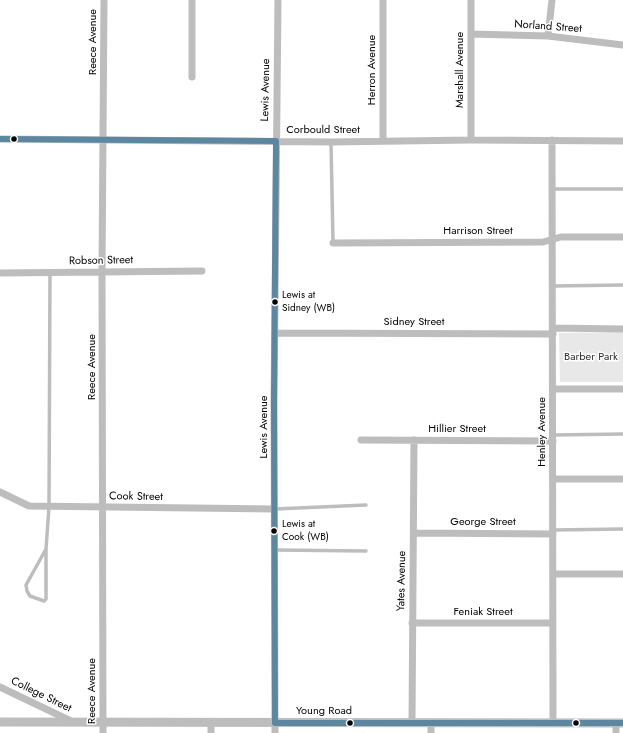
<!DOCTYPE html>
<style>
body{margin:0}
canvas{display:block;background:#fff}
</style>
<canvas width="623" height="733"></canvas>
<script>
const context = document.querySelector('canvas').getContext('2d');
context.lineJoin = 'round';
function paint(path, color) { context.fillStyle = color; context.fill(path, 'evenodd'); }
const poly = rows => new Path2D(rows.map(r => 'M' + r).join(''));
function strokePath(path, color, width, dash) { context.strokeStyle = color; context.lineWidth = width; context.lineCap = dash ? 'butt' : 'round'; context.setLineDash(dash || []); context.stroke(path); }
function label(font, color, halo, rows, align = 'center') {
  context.font = font + ' Jost,sans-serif'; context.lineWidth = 3; context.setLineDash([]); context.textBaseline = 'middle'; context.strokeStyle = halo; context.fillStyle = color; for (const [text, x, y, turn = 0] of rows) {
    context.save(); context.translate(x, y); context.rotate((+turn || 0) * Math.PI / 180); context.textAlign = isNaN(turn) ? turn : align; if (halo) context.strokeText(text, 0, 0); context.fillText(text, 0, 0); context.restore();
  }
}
const green = poly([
 [623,332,623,382,560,382,559,333]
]);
const service = poly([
 [331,142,333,243],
 [553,189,623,189],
 [553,286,623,285],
 [553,435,623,434],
 [275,509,366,505],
 [553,530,623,529],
 [46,549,26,585,27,591,30,596,44,601,46,599,46,549,49,507,50,272],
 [275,550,366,551]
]);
const minor = poly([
 [192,0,192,77],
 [471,34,548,36,623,45],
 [548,36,552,0],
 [0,139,331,142,471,140,623,141],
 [471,140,471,0],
 [552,140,553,723],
 [383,141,383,0],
 [333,243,543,242,561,237,623,237],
 [0,273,202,271],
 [553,328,623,329],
 [275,333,553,334],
 [553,389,623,389],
 [361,440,553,441],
 [553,479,623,479],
 [0,492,29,506,275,509],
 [414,533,553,534],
 [553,574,623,574],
 [412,623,553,623],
 [0,687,71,721],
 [211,722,211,733],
 [412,723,414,440],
 [616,723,616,733],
 [103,733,102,271,104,0],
 [275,733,274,402,278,0],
 [431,733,431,723]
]);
const tertiary = poly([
 [0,722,623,723]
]);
const bus1 = poly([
 [0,139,276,141,274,402,275,723,623,723]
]);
const markers = [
 [14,139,3.5,"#000"],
 [275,302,3.5,"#000"],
 [274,531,3.5,"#000"],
 [350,723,3.5,"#000"],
 [576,723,3.5,"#000"]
];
const busNames = [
 ["Lewis at",282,296],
 ["Sidney (WB)",282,309],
 ["Lewis at",282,525],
 ["Cook (WB)",282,538]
];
const streetNames = [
 ["Norland Street",548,27,4],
 ["Reece Avenue",93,42,-90],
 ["Herron Avenue",372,70,-90],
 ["Marshall Avenue",460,70,-90],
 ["Lewis Avenue",266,90,-89],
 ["Corbould Street",323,130],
 ["Harrison Street",478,231],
 ["Robson Street",101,261,-1],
 ["Sidney Street",414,322],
 ["Reece Avenue",92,367,-90],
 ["Lewis Avenue",264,427,-90],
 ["Hillier Street",457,429],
 ["Henley Avenue",542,432,-90],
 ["Cook Street",136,497,1],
 ["George Street",483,522],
 ["Yates Avenue",402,581,-89],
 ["Feniak Street",483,612],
 ["Reece Avenue",92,691,-90],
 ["College Street",41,695,26],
 ["Young Road",324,711]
];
const parkNames = [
 ["Barber Park",591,357]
];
paint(green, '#e8e8e8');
strokePath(service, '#bdbdbd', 3.5);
strokePath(minor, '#bdbdbd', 7);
strokePath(tertiary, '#bdbdbd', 9);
strokePath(bus1, '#5d87a1', 6);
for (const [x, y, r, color] of markers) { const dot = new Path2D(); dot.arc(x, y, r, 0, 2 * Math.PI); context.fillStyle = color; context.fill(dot); strokePath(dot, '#fff', 1.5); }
label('10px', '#000', '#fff', busNames, 'left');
label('11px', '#000', '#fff', streetNames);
label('11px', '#2c2c2c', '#fff', parkNames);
</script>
